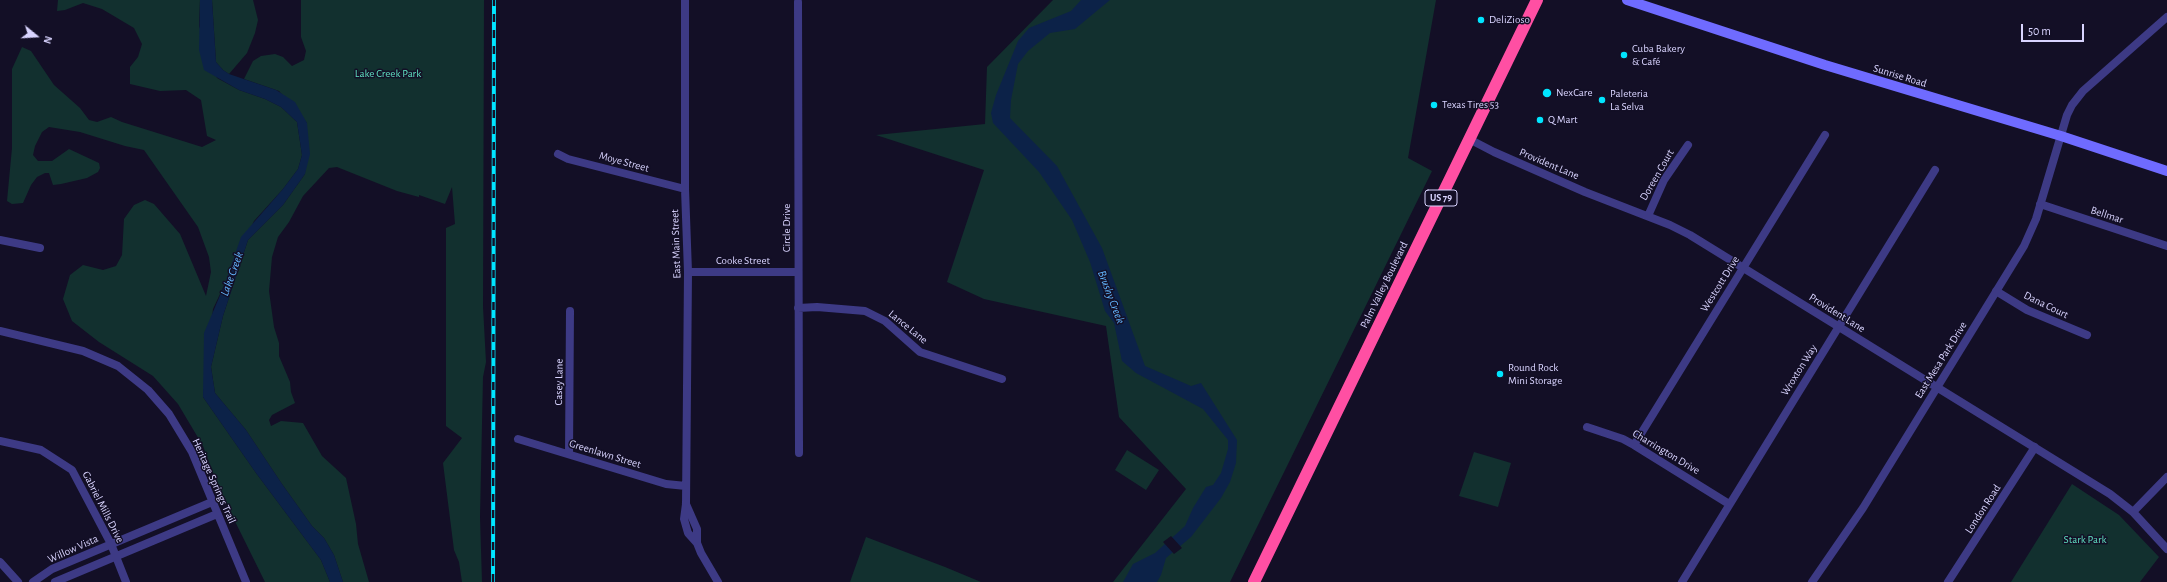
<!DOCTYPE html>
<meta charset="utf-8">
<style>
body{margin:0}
#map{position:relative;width:2167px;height:582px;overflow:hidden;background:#130f26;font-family:"Alegreya Sans",sans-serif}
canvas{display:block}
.north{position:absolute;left:16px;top:16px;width:40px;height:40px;-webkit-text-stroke:3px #130f26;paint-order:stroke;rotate:108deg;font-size:11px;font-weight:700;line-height:16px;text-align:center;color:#d9d4ff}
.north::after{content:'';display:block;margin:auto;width:14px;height:18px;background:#d9d4ff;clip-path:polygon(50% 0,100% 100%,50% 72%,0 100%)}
.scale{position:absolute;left:2021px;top:24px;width:63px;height:18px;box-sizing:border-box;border:2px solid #d9d4ff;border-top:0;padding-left:5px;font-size:12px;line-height:14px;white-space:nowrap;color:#d9d4ff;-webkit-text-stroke:3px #130f26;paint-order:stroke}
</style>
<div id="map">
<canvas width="2167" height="582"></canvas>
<div class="north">N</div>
<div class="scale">50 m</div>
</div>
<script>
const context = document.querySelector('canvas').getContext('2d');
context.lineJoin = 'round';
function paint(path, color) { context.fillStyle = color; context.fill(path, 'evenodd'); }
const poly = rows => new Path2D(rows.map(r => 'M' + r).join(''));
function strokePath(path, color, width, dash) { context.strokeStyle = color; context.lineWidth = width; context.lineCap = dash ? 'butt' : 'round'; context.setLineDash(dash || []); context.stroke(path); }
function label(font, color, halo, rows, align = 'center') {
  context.font = font + ' "Alegreya Sans",sans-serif'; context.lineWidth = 3; context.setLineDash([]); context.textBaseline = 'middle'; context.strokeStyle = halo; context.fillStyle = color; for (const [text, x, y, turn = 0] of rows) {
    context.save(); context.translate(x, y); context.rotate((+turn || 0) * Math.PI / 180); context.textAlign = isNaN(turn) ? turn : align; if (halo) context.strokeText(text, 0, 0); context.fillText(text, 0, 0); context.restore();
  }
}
const green = poly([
 [58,0,200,0,199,26,217,78,239,90,265,99,281,107,297,122,302,155,298,169,283,189,254,221,213,309,203,397,256,473,321,560,330,582,265,582,219,489,203,446,178,404,153,376,99,342,72,321,63,299,70,275,83,265,103,270,116,266,122,255,124,219,134,205,145,200,154,204,180,234,206,296,211,272,209,257,198,227,144,150,125,146,80,132,49,127,42,132,35,146,33,155,38,161,52,161,69,149,99,163,100,168,98,172,87,178,61,184,53,185,49,173,45,173,37,177,31,185,23,203,12,204,7,201,12,148,12,69,22,47,31,51,54,85,80,108,89,120,97,122,111,117,122,122,202,147,216,140,207,136,201,100,186,90,160,91,130,84,130,67,138,57,142,44,134,28,102,9,83,3,65,10,57,11],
 [212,0,253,0,258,20,255,33,247,53,229,74,223,70,216,62],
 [301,0,484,0,483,307,486,362,483,377,480,517,482,582,462,582,459,562,454,550,443,463,462,438,446,426,446,228,455,224,452,187,445,204,419,195,419,197,397,191,337,167,329,168,303,196,289,222,278,237,272,257,269,291,274,327,279,343,279,356,290,382,291,392,295,403,272,415,269,420,271,426,281,421,303,423,322,456,346,478,356,524,358,544,369,582,343,582,334,555,324,538,312,526,282,484,246,430,215,393,211,367,223,316,248,240,283,205,305,174,307,123,279,91,244,79,253,61,261,56,275,54,283,57,292,66,304,60,306,51,301,37],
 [1053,0,1436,0,1408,158,1432,171,1230,582,1113,582,1186,489,1119,417,1106,326,984,299,947,282,984,170,876,135,985,124,987,67],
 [1127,450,1159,470,1146,490,1115,470],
 [1474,452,1511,463,1498,507,1459,496],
 [2072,484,2119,515,2159,557,2140,582,2011,582],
 [866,537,945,567,981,582,850,582]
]);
const water = poly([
 [200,0,212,0,216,62,223,70,229,74,276,90,295,102,307,123,310,154,305,174,283,205,248,240,223,316,211,367,215,393,246,430,282,484,312,526,324,538,334,555,343,582,330,582,321,560,256,473,203,397,204,333,224,286,241,237,283,189,298,169,302,155,297,122,281,107,265,99,239,90,204,70,199,50],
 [1081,0,1110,0,1075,29,1050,33,1028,51,1018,64,1011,100,1010,118,1057,166,1102,248,1145,366,1191,386,1201,383,1237,440,1236,463,1230,482,1221,498,1191,537,1166,558,1161,575,1157,582,1123,582,1133,564,1155,553,1185,526,1193,508,1206,487,1213,485,1221,473,1228,449,1228,440,1203,409,1136,373,1122,361,1114,323,1105,311,1090,262,1072,220,1039,172,993,123,991,113,996,95,1018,41,1029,28,1071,11]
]);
const pier = poly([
 [1171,536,1182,548,1174,554,1163,542]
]);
const street = poly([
 [685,0,685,189,688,272,686,504,684,519,688,533,697,543],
 [798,2,799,453],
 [1469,139,1494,152,1585,192,1670,225,1690,235,2110,494,2133,512,2167,549],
 [558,154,568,159,685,189],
 [2040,204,2167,246],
 [1648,216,1664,180,1688,145],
 [0,240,40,248],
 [688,272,798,272],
 [1996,291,2027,310,2087,335],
 [798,308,817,307,865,311,885,321,920,352,1002,379],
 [0,331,83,351,118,366,148,390,169,414,192,452,246,582],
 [1587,427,1623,439,1634,445,1729,504],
 [518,439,666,484,686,486],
 [0,441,41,450,72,470,111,544,126,582],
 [1634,445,1825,135],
 [569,454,570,311],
 [686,504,697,529,697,543,701,553,718,582],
 [2133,512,2167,477],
 [0,562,18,582],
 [33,582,52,569,212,502],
 [55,582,217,514],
 [1682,582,1935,170],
 [1812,582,1863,508,2024,246,2036,219,2067,115,2072,105,2083,91,2167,17],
 [1948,582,2035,447]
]);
const secondary = poly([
 [1627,0,1825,65,2061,136,2167,171]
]);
const highway = poly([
 [1254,582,1537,0]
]);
const rail = poly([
 [493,582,494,0]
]);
const markers = [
 [1481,20,4,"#00e5ff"],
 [1624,55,4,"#00e5ff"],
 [1547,93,5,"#00e5ff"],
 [1602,100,4,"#00e5ff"],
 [1434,105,4,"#00e5ff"],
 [1540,120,4,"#00e5ff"],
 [1500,374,4,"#00e5ff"]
];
const shields = [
 [1441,198,32]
];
const shieldNames = [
 ["US 79",1441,198]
];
const poiNames = [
 ["DeliZioso",1489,20],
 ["Cuba Bakery",1632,49],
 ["& Café",1632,62],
 ["NexCare",1556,93],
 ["Paleteria",1610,94],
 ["La Selva",1610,107],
 ["Texas Tires 53",1442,105],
 ["Q Mart",1548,120],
 ["Round Rock",1508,368],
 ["Mini Storage",1508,381]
];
const parkNames = [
 ["Lake Creek Park",388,74],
 ["Stark Park",2085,540]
];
const streetNames = [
 ["Sunrise Road",1900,76,17],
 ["Moye Street",624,162,15],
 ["Provident Lane",1549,164,23],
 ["Doreen Court",1657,175,-60],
 ["Bellmar",2107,215,18],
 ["Circle Drive",787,228,-90],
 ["East Main Street",676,244,-92],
 ["Cooke Street",743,261],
 ["Westcott Drive",1720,284,-58],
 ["Palm Valley Boulevard",1384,285,-64],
 ["Dana Court",2046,305,26],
 ["Provident Lane",1837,313,32],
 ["Lance Lane",908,327,39],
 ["East Mesa Park Drive",1941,360,-58],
 ["Wroxton Way",1799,370,-58],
 ["Casey Lane",559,382,-89],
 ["Charrington Drive",1666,452,31],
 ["Greenlawn Street",605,454,17],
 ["Heritage Springs Trail",214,481,66],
 ["Gabriel Mills Drive",103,507,63],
 ["London Road",1983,509,-57],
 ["Willow Vista",73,549,-24]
];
const waterNames = [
 ["Lake Creek",232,274,-70],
 ["Brushy Creek",1111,297,69]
];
paint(green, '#12302f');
paint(water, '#0c2248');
paint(pier, '#130f26');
strokePath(street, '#3d3a85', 8);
strokePath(secondary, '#6f6bff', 10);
strokePath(highway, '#ff4fa3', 12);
strokePath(rail, '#00e5ff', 4);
strokePath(rail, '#130f26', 2.5, [8]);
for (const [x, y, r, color] of markers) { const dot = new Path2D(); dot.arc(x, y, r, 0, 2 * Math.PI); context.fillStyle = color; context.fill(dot); strokePath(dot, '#130f26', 1.5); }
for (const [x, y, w] of shields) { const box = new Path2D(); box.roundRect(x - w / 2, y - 8, w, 16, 3); context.fillStyle = '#130f26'; context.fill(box); strokePath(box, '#d9d4ff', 1); }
label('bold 10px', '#d9d4ff', null, shieldNames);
label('11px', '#d9d4ff', '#130f26', poiNames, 'left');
label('11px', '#5fe0c0', '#130f26', parkNames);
label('11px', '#d9d4ff', '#130f26', streetNames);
label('italic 12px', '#62b6ff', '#130f26', waterNames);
</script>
